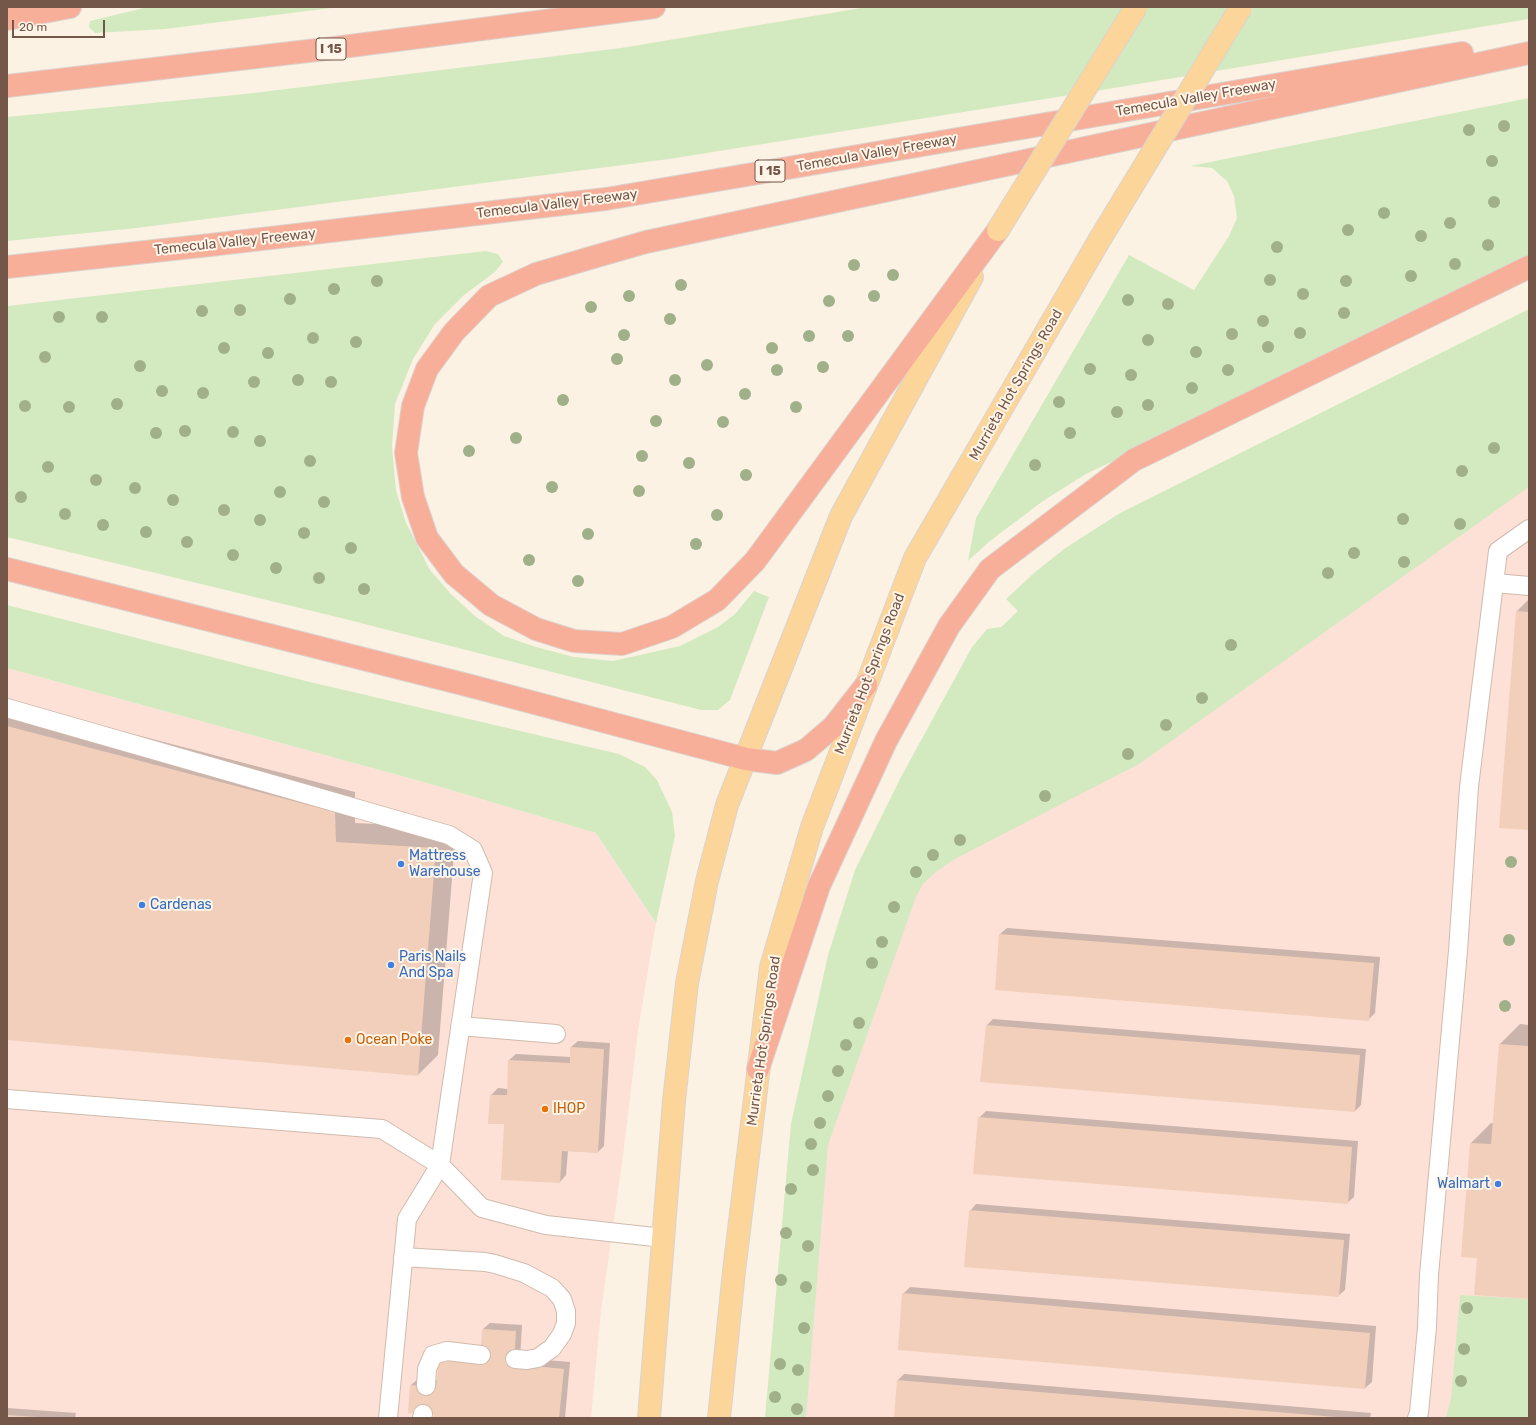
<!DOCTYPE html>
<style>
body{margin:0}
#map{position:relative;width:1536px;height:1425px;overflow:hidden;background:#fcf2e3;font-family:Rubik,sans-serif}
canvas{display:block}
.frame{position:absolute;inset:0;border:8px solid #755749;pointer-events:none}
.scale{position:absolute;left:12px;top:20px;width:93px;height:18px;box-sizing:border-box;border:2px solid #755749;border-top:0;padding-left:5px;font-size:12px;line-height:14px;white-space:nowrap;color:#755749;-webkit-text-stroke:3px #fff6e9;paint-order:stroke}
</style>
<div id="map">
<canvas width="1536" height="1425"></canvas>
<div class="frame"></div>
<div class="scale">20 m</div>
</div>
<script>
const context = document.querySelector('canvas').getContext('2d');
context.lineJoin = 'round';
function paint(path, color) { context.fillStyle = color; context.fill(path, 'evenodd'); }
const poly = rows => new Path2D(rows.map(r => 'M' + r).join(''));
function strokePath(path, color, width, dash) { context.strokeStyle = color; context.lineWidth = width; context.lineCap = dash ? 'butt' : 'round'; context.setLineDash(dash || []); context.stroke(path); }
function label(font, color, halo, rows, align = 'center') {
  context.font = font + ' Rubik,sans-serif'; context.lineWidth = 4; context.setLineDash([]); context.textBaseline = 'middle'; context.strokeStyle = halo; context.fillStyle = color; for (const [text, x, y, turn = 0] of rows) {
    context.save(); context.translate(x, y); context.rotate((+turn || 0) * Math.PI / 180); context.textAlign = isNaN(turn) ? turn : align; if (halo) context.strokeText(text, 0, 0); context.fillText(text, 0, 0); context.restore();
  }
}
const commercial = poly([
 [1529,428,1529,1418,765,1418,791,1124,928,824],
 [7,668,427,783,596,833,656,923,638,1031,623,1156,601,1311,591,1418,7,1418]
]);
const green = poly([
 [148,7,339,7,165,29,95,33,89,27,90,21],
 [867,7,1529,7,1529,19,1114,88,669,159,137,228,7,241,7,117,245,94,621,48],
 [1529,98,1529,255,1161,438,1086,474,1043,501,990,541,968,561,976,518,1129,255,1194,290,1229,236,1237,218,1234,196,1227,181,1212,168,1190,166],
 [486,251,498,254,503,262,495,272,464,295,435,324,413,359,395,404,392,447,396,490,406,523,430,570,451,594,475,616,504,636,536,647,574,657,613,661,680,646,718,627,735,614,754,591,769,597,730,700,718,710,701,710,341,618,7,537,7,306],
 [1529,309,1529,487,1139,764,953,860,937,871,923,884,916,897,828,1145,806,1418,765,1418,791,1124,828,955,855,870,901,777,972,647,987,629,1001,627,1018,611,1006,599,1034,573,1064,549,1120,513],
 [7,605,310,682,619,754,645,767,657,780,672,812,675,836,656,923,596,833,427,783,7,668],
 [1460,1295,1529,1299,1529,1418,1446,1418,1451,1398]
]);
const shadow = poly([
 [1529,599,1529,829,1517,611],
 [7,701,355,792,355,823,456,828,438,1055,418,1075,7,1039],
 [1007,928,1380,957,1375,1013,1368,1020,996,989,1000,934],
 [993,1019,1366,1049,1361,1105,1355,1111,986,1026],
 [1520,1024,1529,1025,1529,1298,1478,1257,1462,1256,1471,1143,1491,1123,1494,1123,1500,1044],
 [578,1041,610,1043,604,1146,598,1152,568,1151,566,1175,560,1182,505,1123,491,1095,498,1088,508,1089,509,1060,516,1054,571,1057,571,1047],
 [986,1111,1358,1141,1354,1197,1347,1203,979,1118],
 [976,1204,1350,1234,1345,1290,1338,1296,970,1211],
 [910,1287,1376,1326,1372,1382,1365,1388,903,1294],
 [490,1323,522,1325,520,1358,570,1362,565,1418,435,1418,435,1414,411,1385,418,1379,438,1380,481,1355,483,1329],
 [904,1374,1371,1413,1370,1418,895,1418,898,1380],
 [7,1408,76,1413,75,1418,7,1418]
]);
const building = poly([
 [1516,611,1529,612,1529,830,1499,828],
 [7,726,335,812,336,842,436,848,418,1076,7,1040],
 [999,934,1374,963,1369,1021,995,990],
 [986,1025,1360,1055,1355,1112,980,1082],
 [1499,1044,1529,1046,1529,1299,1474,1295,1477,1258,1461,1257,1470,1143,1491,1144],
 [570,1047,604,1049,598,1153,562,1151,560,1183,501,1180,504,1124,488,1124,490,1095,507,1095,508,1060,570,1063],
 [978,1117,1352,1147,1348,1204,973,1174],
 [969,1210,1344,1240,1339,1297,964,1267],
 [902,1293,1370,1333,1365,1389,898,1350],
 [482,1329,516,1331,514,1364,564,1369,559,1418,434,1418,434,1415,408,1413,410,1385,436,1387,439,1358,480,1362],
 [897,1380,1336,1417,1336,1418,894,1418],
 [7,1415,37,1417,37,1418,7,1418]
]);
const lane = poly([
 [1495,583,1529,586],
 [7,708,449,835,473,850,483,873,440,1165,407,1219,388,1418],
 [460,1026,556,1034],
 [7,1099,382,1129,440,1165,482,1208,546,1225,663,1238],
 [403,1257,485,1262,495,1264,524,1273,552,1288,562,1299,566,1311,566,1323,562,1334,552,1348,538,1358,527,1360,515,1359],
 [426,1386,427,1369,433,1355,447,1351,481,1355],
 [422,1418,423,1414],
 [1417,1418,1419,1413,1427,1327,1429,1275,1458,951,1469,787,1479,705,1498,551,1529,529]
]);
const primary = poly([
 [649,1418,674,1101,687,983,707,881,727,805,841,516,972,277],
 [719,1418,734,1271,771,967,812,827,915,558,1100,239]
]);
const highway = poly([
 [7,19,70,7],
 [7,86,334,48,654,7],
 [998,230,755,561,717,600,672,627,622,644,574,641,536,629,491,605,454,574,427,538,413,497,406,453,413,406,427,369,454,332,489,296,536,274,597,256,646,242,1529,53],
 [7,267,210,245,606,199,1462,53],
 [7,569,467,685,746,759,777,763,806,750,834,726,866,685],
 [758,1069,819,886,886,741,949,626,990,569,1134,460,1529,267]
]);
const primaryBridge = poly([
 [998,230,1136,7],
 [1100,239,1241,7]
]);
const trees = [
 [1504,126],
 [1469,130],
 [1492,161],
 [1494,202],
 [1384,213],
 [1450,223],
 [1348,230],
 [1421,236],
 [1488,245],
 [1277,247],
 [1455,264],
 [854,265],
 [893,275],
 [1411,276],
 [1270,280],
 [377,281],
 [1346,281],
 [681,285],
 [334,289],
 [1303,294],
 [629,296],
 [874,296],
 [290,299],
 [1128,300],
 [829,301],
 [1168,304],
 [591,307],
 [240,310],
 [202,311],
 [1344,313],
 [59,317],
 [102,317],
 [670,319],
 [1263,321],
 [1300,333],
 [1232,334],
 [624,335],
 [809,336],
 [848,336],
 [313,338],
 [1148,340],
 [356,342],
 [1268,347],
 [224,348],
 [772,348],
 [1196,352],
 [268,353],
 [45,357],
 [617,359],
 [707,365],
 [140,366],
 [823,367],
 [1090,369],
 [777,370],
 [1228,370],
 [1131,375],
 [298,380],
 [675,380],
 [254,382],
 [331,382],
 [1192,388],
 [162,391],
 [203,393],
 [745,394],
 [563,400],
 [1059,402],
 [117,404],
 [1148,405],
 [25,406],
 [69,407],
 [796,407],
 [1117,412],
 [656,421],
 [723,422],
 [185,431],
 [233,432],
 [156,433],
 [1070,433],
 [516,438],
 [260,441],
 [1494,448],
 [469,451],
 [642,456],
 [310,461],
 [689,463],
 [1035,465],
 [48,467],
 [1462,471],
 [746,475],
 [96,480],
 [552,487],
 [135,488],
 [639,491],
 [280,492],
 [21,497],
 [173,500],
 [324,502],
 [224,510],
 [65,514],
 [717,515],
 [1403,519],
 [260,520],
 [1460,524],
 [103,525],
 [146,532],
 [304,533],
 [588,534],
 [187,542],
 [696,544],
 [351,548],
 [1354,553],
 [233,555],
 [529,560],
 [1404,562],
 [276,568],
 [1328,573],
 [319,578],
 [578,581],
 [364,589],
 [1231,645],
 [1202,698],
 [1166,725],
 [1128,754],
 [1045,796],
 [960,840],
 [933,855],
 [1511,862],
 [916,872],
 [894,907],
 [1509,940],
 [882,942],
 [872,963],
 [1505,1006],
 [859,1023],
 [846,1045],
 [838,1071],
 [828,1096],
 [820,1123],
 [811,1144],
 [813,1170],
 [791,1189],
 [786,1233],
 [808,1246],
 [781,1280],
 [806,1287],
 [1467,1308],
 [804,1328],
 [1464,1349],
 [780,1364],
 [798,1370],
 [1461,1381],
 [775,1397],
 [797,1409]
];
const markers = [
 [401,864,4,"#3f7fe0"],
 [142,905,4,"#3f7fe0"],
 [391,965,4,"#3f7fe0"],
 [348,1040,4,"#e8710a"],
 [545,1109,4,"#e8710a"],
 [1498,1184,4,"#3f7fe0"]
];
const shields = [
 [331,49,30],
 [770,171,30]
];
const shieldNames = [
 ["I 15",331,49],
 ["I 15",770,171]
];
const streetNames = [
 ["Temecula Valley Freeway",1196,98,-10],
 ["Temecula Valley Freeway",877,153,-10],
 ["Temecula Valley Freeway",557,204,-7],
 ["Temecula Valley Freeway",235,242,-6],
 ["Murrieta Hot Springs Road",1016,385,-60],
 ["Murrieta Hot Springs Road",870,674,-69],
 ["Murrieta Hot Springs Road",764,1041,-82]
];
const shopNames = [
 ["Mattress",409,856],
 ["Warehouse",409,872],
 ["Cardenas",150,905],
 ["Paris Nails",399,957],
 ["And Spa",399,973],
 ["Walmart",1490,1184,"right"]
];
const foodNames = [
 ["Ocean Poke",356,1040],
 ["IHOP",553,1109]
];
paint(commercial, '#fde1d7');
paint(green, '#d3eac1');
paint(shadow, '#0003');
paint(building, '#f2cfba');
strokePath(lane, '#d0bbad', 20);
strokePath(primary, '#dbd3d0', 24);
strokePath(highway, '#dbd3d0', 24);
strokePath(lane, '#fff', 18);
strokePath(primary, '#fcd59b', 22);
strokePath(highway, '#f8af99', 22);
strokePath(primaryBridge, '#dbd3d0', 24, []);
strokePath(primaryBridge, '#fcd59b', 22);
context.fillStyle = '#a0b18a';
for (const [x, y] of trees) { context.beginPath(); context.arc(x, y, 6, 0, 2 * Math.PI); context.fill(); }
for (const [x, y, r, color] of markers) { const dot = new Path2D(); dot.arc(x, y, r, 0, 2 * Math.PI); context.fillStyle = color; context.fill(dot); strokePath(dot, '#fff6e9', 1.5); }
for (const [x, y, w] of shields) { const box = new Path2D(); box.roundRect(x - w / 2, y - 11, w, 22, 3); context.fillStyle = '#fff6e9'; context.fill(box); strokePath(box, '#755749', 1); }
label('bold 13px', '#755749', null, shieldNames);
label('14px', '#755749', '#fff6e9', streetNames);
label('14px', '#366cbe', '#fff6e9', shopNames, 'left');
label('14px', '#c56008', '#fff6e9', foodNames, 'left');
</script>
